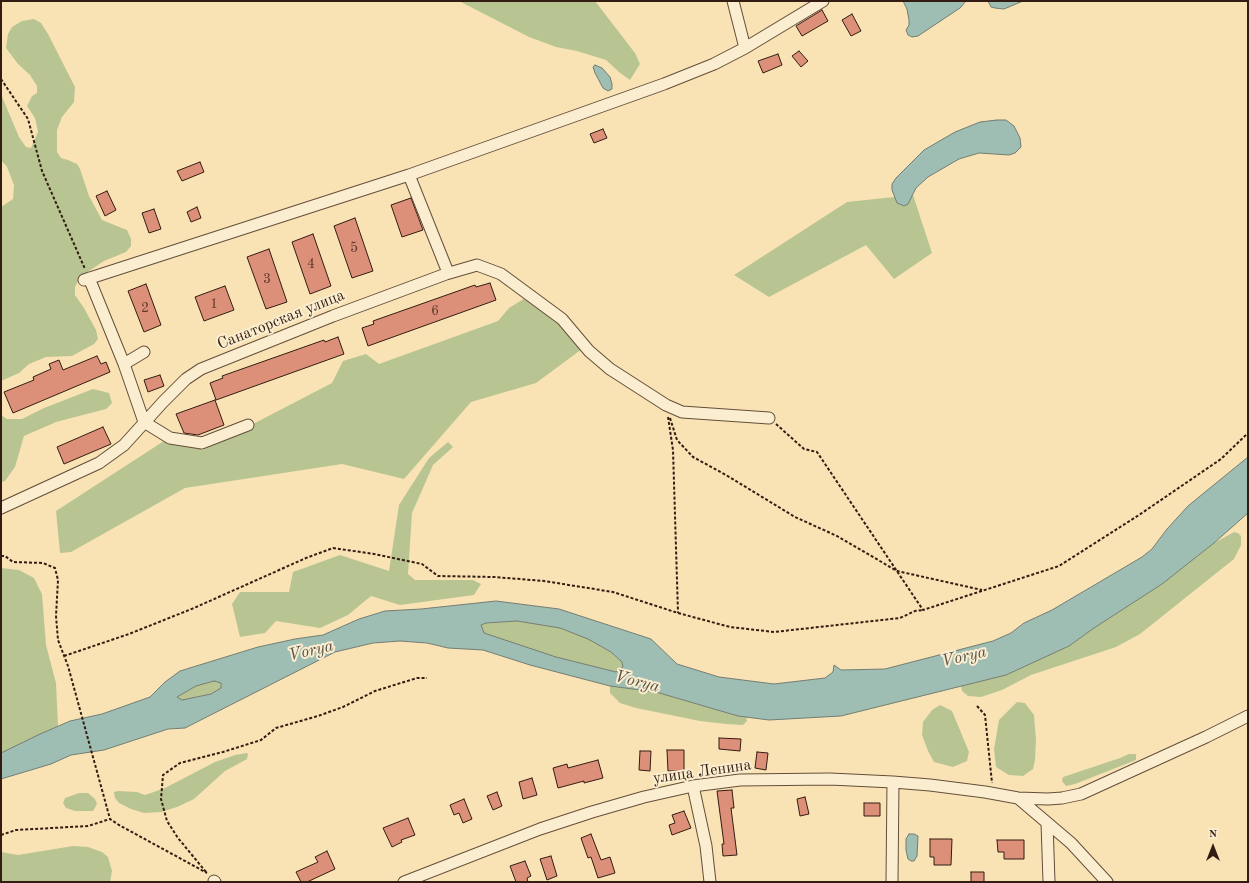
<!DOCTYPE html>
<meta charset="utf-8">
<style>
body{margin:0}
#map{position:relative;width:1249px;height:883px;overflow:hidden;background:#f9e3b5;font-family:"Old Standard TT",serif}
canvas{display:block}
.frame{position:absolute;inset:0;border:2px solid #331c11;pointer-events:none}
.north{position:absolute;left:1193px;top:827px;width:40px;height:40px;-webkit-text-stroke:3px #fbedcf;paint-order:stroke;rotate:0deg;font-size:11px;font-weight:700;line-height:16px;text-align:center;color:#331c11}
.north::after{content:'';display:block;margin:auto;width:14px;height:18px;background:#331c11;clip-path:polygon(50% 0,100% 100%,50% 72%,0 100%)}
</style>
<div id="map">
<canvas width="1249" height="883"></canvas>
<div class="frame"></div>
<div class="north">N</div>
</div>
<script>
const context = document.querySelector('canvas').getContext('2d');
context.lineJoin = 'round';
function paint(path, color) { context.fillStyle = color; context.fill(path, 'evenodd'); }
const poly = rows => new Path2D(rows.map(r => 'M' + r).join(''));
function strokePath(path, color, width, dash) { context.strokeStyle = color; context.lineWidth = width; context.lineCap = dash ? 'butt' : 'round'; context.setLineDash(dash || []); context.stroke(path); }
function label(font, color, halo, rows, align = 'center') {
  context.font = font + ' "Old Standard TT",serif'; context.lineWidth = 4; context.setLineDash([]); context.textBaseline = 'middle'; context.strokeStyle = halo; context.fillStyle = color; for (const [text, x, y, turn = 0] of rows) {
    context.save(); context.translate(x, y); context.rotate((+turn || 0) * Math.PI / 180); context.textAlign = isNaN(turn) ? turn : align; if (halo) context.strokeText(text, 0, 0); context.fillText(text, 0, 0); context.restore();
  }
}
const green = poly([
 [459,1,595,1,635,53,640,64,630,80,619,72,606,60,577,51,556,47,529,37],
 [34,19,41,23,48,34,75,87,74,102,62,117,57,130,57,152,61,158,68,160,77,164,80,169,89,196,102,220,127,230,131,239,131,246,126,252,104,261,80,277,75,287,75,295,84,308,96,330,98,339,94,344,72,356,46,357,29,364,19,373,1,381,1,207,13,199,14,185,7,167,1,160,1,94,19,137,26,147,31,148,38,132,35,118,27,106,32,96,37,93,37,86,30,75,18,64,6,48,8,34,12,27,22,21],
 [913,195,932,253,894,279,866,245,769,297,734,275,847,202],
 [527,297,562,324,582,349,536,383,471,402,404,479,342,464,185,488,71,552,60,553,56,511,167,439,203,450,332,383,343,361,366,354,379,364,498,321,509,308],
 [93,389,109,393,112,403,106,409,56,422,24,436,15,467,5,481,1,482,1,415,7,419,22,419,44,408],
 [448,442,453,447,433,465,412,513,408,574,415,580,473,580,481,584,474,595,400,605,371,596,348,615,320,628,276,621,265,633,240,637,232,604,240,592,289,592,293,572,340,555,389,571,399,505,429,458],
 [1234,532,1238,533,1241,536,1241,545,1234,559,1140,634,1116,647,1031,675,1002,690,981,697,968,696,962,691,961,686,1006,675,1069,646,1094,628,1162,584,1214,543],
 [1,568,19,570,34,578,42,594,46,645,56,683,58,726,1,753],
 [517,621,560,628,588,639,611,652,622,662,624,667,616,672,556,657,484,633,481,625,486,623],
 [214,681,221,683,221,688,211,694,182,700,177,697,196,686],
 [610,686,656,692,738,716,746,717,747,721,743,725,726,724,700,721,636,708,620,703,610,693],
 [1017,702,1025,703,1034,715,1036,740,1035,760,1033,769,1023,776,1009,775,996,767,994,749,999,720],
 [940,705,952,711,969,752,967,761,953,767,934,762,928,751,922,735,923,722,932,710],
 [247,753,248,754,247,759,225,771,194,799,177,807,161,812,144,813,131,809,119,803,115,798,114,792,118,791,137,792,145,795,151,793,165,788,215,762,235,755],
 [1129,754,1136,754,1136,760,1075,784,1066,786,1062,781,1063,777,1120,758],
 [79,793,88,793,95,799,97,804,93,811,75,811,66,808,63,803,65,798],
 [73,846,88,847,102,852,108,857,112,871,110,882,1,882,1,852,18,855]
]);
const water = poly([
 [903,1,966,1,960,8,918,36,912,37,908,35,906,30,909,25,909,20,907,9,903,1],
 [988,1,1023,1,1004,9,995,8,991,7,988,1],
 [595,65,602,68,610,77,612,84,612,89,608,91,603,88,595,73,593,67,595,65],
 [997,120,1006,120,1014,126,1020,138,1021,147,1015,153,1009,155,979,153,959,159,928,177,916,188,908,204,904,206,897,203,892,190,892,184,896,178,924,150,955,132,980,122,997,120],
 [1248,457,1248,513,1214,543,1162,584,1094,628,1069,646,1006,675,841,716,769,720,738,716,656,692,610,686,530,665,483,650,448,648,427,643,400,641,373,643,335,652,185,728,168,729,104,750,71,755,51,764,1,779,1,753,38,735,70,721,102,714,150,697,165,682,180,671,258,647,295,639,323,635,359,619,385,611,421,609,496,601,559,609,651,639,677,664,719,677,774,684,825,678,833,672,834,665,841,670,885,669,993,641,1011,633,1024,623,1052,610,1142,557,1152,549,1167,529,1188,506,1248,457],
 [517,621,560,628,588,639,611,652,622,662,623,667,616,672,556,657,484,633,481,625,486,623,517,621],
 [214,681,221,683,221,688,211,694,182,700,177,697,196,686,214,681],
 [909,834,914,834,918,836,917,856,914,861,911,861,908,859,906,850,906,839,909,834]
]);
const building = poly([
 [822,10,828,21,802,36,796,26,822,10],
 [852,14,861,31,851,36,842,20,852,14],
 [799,51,808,61,801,67,792,56,799,51],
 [778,54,782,65,763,73,758,61,778,54],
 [603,129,607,138,594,143,590,134,603,129],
 [200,162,204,172,182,181,177,171,200,162],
 [107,191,116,210,105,216,96,196,107,191],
 [411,198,423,230,402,237,391,205,411,198],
 [197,207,201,218,191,222,187,212,197,207],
 [154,209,161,229,149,233,142,213,154,209],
 [355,218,373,271,352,278,334,226,355,218],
 [313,234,331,286,310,294,292,242,313,234],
 [269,249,287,302,266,309,247,257,269,249],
 [490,283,496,300,368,346,362,328,374,324,373,321,475,285,476,287,490,283],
 [146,284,161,325,144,332,128,291,146,284],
 [225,286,234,310,204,321,195,297,225,286],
 [338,337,344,354,216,400,210,383,223,378,222,376,324,340,325,342,338,337],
 [97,356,101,364,106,362,110,372,13,413,4,392,34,380,33,377,51,369,49,364,59,360,63,370,97,356],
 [160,375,164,386,148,392,144,380,160,375],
 [215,400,224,425,198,435,184,433,176,414,215,400],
 [103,427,111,444,64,464,57,447,103,427],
 [719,738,741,739,740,751,719,749,719,738],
 [667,750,684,750,684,771,668,771,667,750],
 [640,751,651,751,650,771,639,770,640,751],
 [757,752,768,753,766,770,755,768,757,752],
 [598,760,603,778,584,783,584,781,558,788,553,768,567,764,568,768,598,760],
 [532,778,537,795,523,799,519,782,532,778],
 [732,790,734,808,731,808,737,855,723,856,722,844,724,844,717,791,732,790],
 [497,792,502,806,493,810,487,796,497,792],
 [805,797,809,814,800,816,797,799,805,797],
 [464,799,472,819,463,823,459,813,454,815,450,805,464,799],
 [864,803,880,803,880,816,864,816,864,803],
 [684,811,691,828,672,835,669,825,675,823,672,815,684,811],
 [408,818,415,835,401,840,402,842,392,847,383,828,408,818],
 [591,834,601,860,610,857,615,873,598,878,591,857,588,858,581,838,591,834],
 [930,839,952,839,951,865,934,865,934,857,930,857,930,839],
 [997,840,1024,840,1024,859,1004,859,1004,852,998,852,997,840],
 [327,851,335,869,307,882,301,882,296,872,318,862,315,857,327,851],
 [551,856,557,876,547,880,540,859,551,856],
 [525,861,531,876,527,878,528,882,516,882,510,866,525,861],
 [971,872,984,872,984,882,971,882,971,872]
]);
const path = poly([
 [1,79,28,119,42,171,85,269],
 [668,417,673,450,678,613],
 [670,418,677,440,693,457,726,475,795,517,837,536,897,571,982,590],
 [776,424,804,449,817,452,923,610,1059,566,1139,515,1221,459,1248,433],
 [1,556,5,556,13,562,43,563,55,568,58,580,56,616,58,640,68,666,110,819,119,825,207,873],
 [64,656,129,634,194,608,306,558,333,548,374,554,422,564,438,576,494,577,544,581,613,592,678,613,730,627,774,632,900,618,915,611,923,610],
 [977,706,985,715,992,783],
 [1,835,16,830,88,826,110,819],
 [206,872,178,838,167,821,161,799,163,775,180,763,223,752,261,740,276,728,318,716,343,707,375,691,417,678,427,678]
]);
const minor = poly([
 [733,1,745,48],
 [409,175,447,270,446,274],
 [89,278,124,364,144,422,170,438,202,443,248,425],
 [84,280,409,175,664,84,714,64,745,48,823,1],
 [124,364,144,352],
 [1,508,99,463,124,445,163,402,186,379,201,369,333,316,446,274,477,265,501,274,562,319,589,351,610,369,666,405,682,412,769,418],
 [693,786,706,846,710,882],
 [1018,798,1071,843,1107,882],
 [1047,823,1049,882],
 [214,881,215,882],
 [404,882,540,829,592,812,644,797,693,786,740,780,830,779,893,782,930,785,985,792,1018,798,1048,799,1062,798,1081,794,1206,737,1248,716],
 [892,882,893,782]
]);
const numberNames = [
 ["5",354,248],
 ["4",311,264],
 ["3",267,279],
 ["1",214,304],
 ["2",145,308],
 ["6",435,311]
];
const streetNames = [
 ["Санаторская улица",281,320,-22],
 ["улица Ленина",702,772,-8]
];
const waterNames = [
 ["Vorya",311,651,-13],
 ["Vorya",964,657,-13],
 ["Vorya",637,682,14]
];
paint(green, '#b8c592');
paint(water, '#9ebdb3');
strokePath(water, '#737d72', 1);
paint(building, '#dd9079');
strokePath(building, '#331c11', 1);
strokePath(minor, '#644e3a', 13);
strokePath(path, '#331c11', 2, [3, 2]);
strokePath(minor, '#fbedcf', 11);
label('14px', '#5e392b', null, numberNames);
label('16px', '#331c11', '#fbedcf', streetNames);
label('italic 17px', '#58544a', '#fbedcf', waterNames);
</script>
